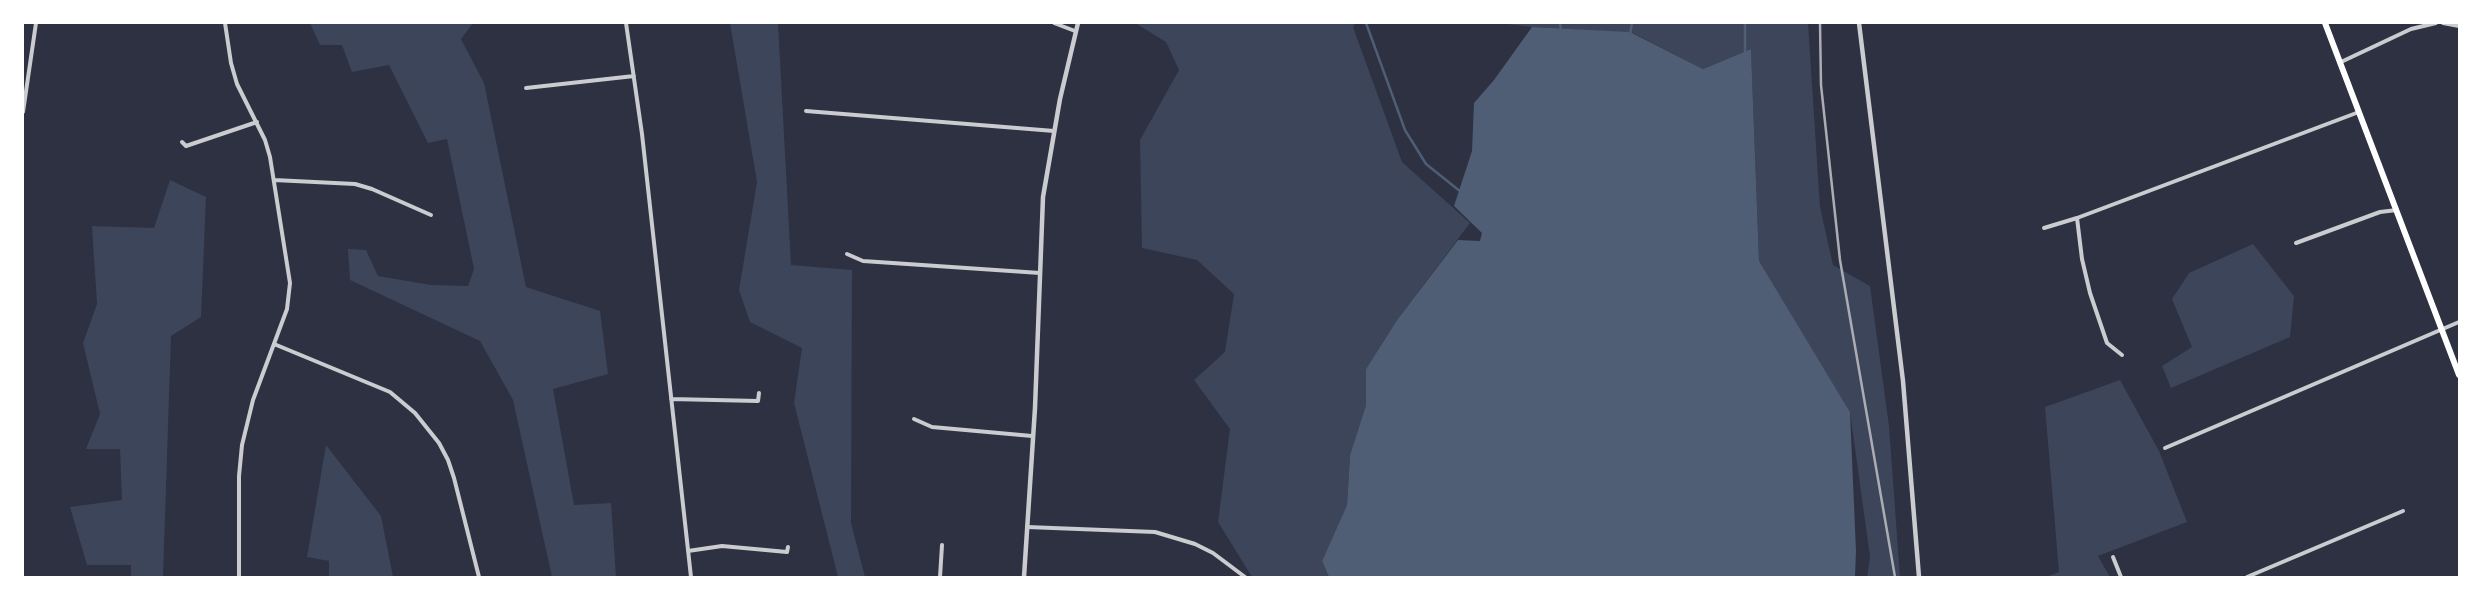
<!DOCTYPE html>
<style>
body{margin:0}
#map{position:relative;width:2482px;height:600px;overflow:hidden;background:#2d3142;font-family:"Nunito Sans",sans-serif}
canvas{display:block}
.frame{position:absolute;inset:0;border:24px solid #fff;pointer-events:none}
</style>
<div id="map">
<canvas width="2482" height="600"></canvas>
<div class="frame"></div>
</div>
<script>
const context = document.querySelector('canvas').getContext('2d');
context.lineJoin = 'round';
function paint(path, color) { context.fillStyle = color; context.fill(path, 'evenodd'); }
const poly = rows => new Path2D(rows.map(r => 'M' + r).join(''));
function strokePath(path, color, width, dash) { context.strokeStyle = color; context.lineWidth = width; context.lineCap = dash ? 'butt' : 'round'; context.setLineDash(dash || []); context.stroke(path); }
const green = poly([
 [310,23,473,23,461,39,484,83,526,287,600,311,608,374,553,389,574,505,611,503,616,577,552,577,513,400,480,341,350,280,348,249,366,250,378,276,431,285,468,286,474,269,447,139,428,143,389,65,352,72,342,45,320,45],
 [730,23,778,23,791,265,852,270,851,523,865,577,838,577,794,403,802,348,750,322,739,290,757,182],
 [1135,23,1355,23,1353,27,1402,162,1470,223,1397,320,1366,369,1366,405,1350,455,1347,505,1322,561,1329,577,1252,577,1218,522,1230,429,1194,380,1225,352,1234,294,1197,260,1142,248,1140,140,1179,70,1166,42],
 [1499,23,1808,23,1820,207,1833,265,1870,286,1889,426,1900,577,1867,577,1870,557,1850,412,1759,262,1751,49,1703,69,1633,33,1533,27],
 [170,180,206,197,201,317,171,336,163,577,131,577,131,565,87,565,70,507,122,500,120,449,86,449,100,414,83,343,97,304,92,226,154,228],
 [2253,244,2294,296,2290,337,2171,388,2162,366,2192,347,2172,299,2189,273],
 [2120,380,2159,451,2187,522,2098,556,2110,577,2046,577,2059,572,2045,407],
 [326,445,381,516,393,577,329,577,329,561,307,557]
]);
const water = poly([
 [1532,27,1630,32,1703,69,1751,49,1759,261,1850,412,1856,551,1855,577,1329,577,1322,561,1347,505,1350,455,1366,405,1366,369,1397,320,1458,240,1480,241,1482,233,1454,206,1472,151,1474,103,1494,80]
]);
const stream = poly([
 [1366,23,1405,130,1426,164,1461,192],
 [1560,23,1561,31],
 [1630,34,1632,23],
 [1745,54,1745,23]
]);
const minor = poly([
 [225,23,231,63,237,84,265,140,270,157,290,283,287,309,253,400,242,445,239,476,239,577],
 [626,23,642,134,691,577],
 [1054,23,1075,31],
 [2443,23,2459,26],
 [2341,62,2411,29,2436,23],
 [526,88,634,76],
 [806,111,1054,131],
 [23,112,36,23],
 [182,142,186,146,257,122],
 [274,180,355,184,372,189,431,215],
 [2077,218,2082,259,2090,293,2107,343,2122,355],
 [2044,228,2077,218,2359,112],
 [2296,243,2380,212,2397,210],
 [847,254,863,261,1040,273],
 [274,344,390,392,415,413,439,443,448,460,454,478,479,577],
 [671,399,758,401,759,393],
 [914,419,932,427,1032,436],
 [2165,448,2459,322],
 [1027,527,1155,532,1195,544,1213,553,1245,577],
 [688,551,722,546,787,552,788,547],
 [2113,557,2121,577],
 [940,577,942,545],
 [2247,577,2403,511]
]);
const tertiary = poly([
 [1859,23,1903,381,1919,577],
 [1024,577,1035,408,1043,197,1060,99,1078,23]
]);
const primary = poly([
 [2325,23,2459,375]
]);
const rail = poly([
 [1820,23,1821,85,1840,260,1895,577]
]);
paint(green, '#3c4559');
paint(water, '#4f5d75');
strokePath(stream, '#4f5d75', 2.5);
strokePath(minor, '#caccd0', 4);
strokePath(tertiary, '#caccd0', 4.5);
strokePath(primary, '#fff', 6);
strokePath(rail, '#abadb3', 2.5);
</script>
